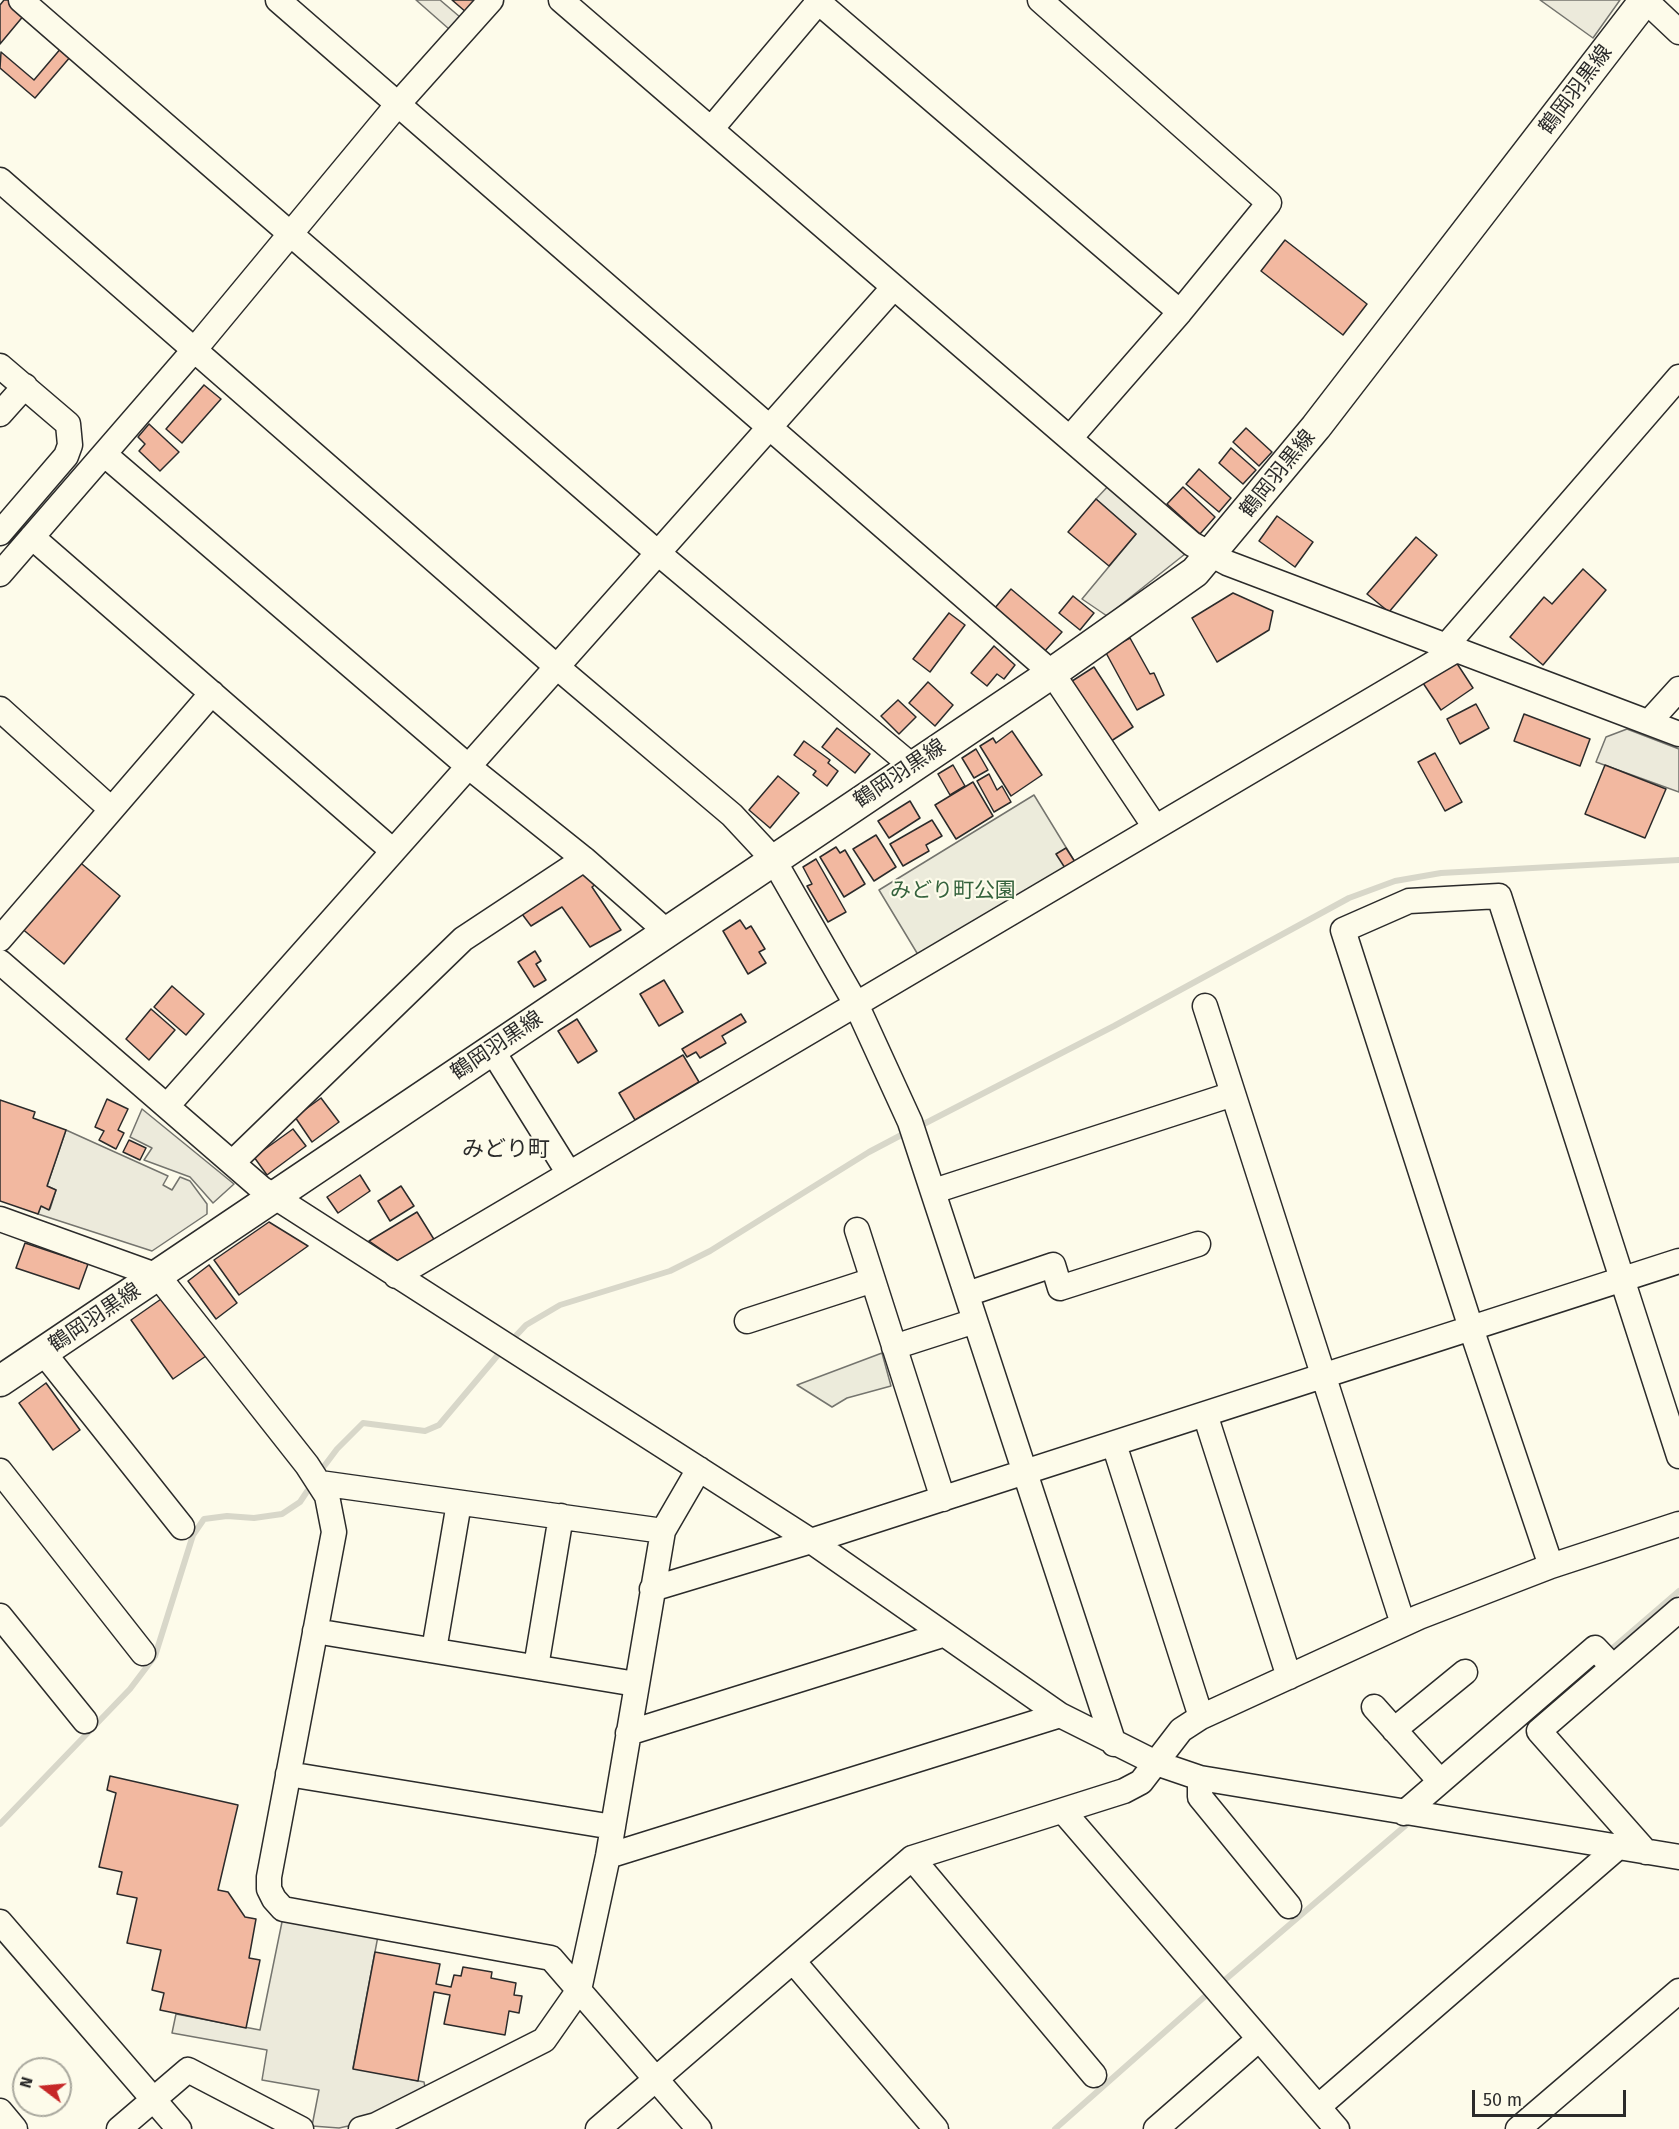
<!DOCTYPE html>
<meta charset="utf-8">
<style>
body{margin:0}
#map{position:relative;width:1679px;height:2129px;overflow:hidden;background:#fdfbea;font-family:"Fira Sans",sans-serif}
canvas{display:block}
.north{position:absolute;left:12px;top:2057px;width:60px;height:60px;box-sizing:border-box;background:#fdfbea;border:2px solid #a9a89e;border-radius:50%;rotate:286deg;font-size:16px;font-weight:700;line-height:24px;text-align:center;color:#2b2b2b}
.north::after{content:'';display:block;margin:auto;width:21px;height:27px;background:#c62828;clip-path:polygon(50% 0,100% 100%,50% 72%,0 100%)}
.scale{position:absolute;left:1472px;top:2090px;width:154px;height:27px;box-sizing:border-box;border:3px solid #2b2b2b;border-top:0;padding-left:8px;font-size:18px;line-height:21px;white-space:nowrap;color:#2b2b2b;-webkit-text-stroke:4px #fdfbea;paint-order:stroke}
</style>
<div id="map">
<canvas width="1679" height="2129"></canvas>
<div class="north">N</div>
<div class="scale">50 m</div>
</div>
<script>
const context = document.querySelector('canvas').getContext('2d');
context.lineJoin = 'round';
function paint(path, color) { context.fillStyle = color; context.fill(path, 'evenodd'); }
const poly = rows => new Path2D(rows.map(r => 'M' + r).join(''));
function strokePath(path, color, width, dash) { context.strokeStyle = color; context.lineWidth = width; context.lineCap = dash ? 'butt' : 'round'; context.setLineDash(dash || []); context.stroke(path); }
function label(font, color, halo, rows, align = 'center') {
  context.font = font + ' "Fira Sans","Noto Sans JP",sans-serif'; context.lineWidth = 4.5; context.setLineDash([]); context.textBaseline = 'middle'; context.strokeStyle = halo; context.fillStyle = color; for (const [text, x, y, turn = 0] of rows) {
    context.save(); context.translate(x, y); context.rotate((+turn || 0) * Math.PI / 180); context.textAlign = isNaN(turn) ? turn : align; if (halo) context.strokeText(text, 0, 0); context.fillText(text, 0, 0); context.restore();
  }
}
const green = poly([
 [1034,795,1075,862,920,958,879,890,1034,795],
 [882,1353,891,1386,847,1398,832,1407,797,1385,882,1353]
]);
const parking = poly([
 [416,0,440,0,460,17,449,29,416,0],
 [1540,0,1620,0,1593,38,1540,0],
 [1110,484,1185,554,1107,616,1082,599,1136,534,1096,499,1110,484],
 [1627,729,1679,749,1679,792,1596,762,1606,737,1627,729],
 [142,1109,234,1184,213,1203,190,1177,144,1160,152,1148,130,1137,142,1109],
 [66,1130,168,1176,163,1185,172,1190,180,1177,190,1181,207,1204,207,1214,152,1251,38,1214,41,1206,50,1209,56,1190,47,1186,66,1130],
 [283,1917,378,1936,353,2068,424,2082,426,2092,367,2122,339,2128,312,2126,319,2090,262,2080,267,2050,172,2033,176,2014,260,2030,283,1917]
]);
const stream = poly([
 [916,1128,1114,1026,1349,898,1395,881,1441,873,1679,860],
 [510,1342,526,1325,560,1305,670,1271,710,1251,869,1152,907,1132],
 [319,1473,337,1449,363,1423,425,1431,439,1425,503,1349],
 [1607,1653,1679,1591],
 [0,1824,130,1689,155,1656,193,1535,204,1519,227,1516,254,1518,282,1514,300,1502,312,1484],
 [1219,1985,1412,1820],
 [1055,2129,1211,1991]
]);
const building = poly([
 [4,0,8,0,25,14,0,44,0,5,4,0],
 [452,0,478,0,467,13,452,0],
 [62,47,71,56,35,98,0,68,1,52,34,80,62,47],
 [1285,240,1367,304,1343,335,1261,271,1285,240],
 [204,385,221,399,182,443,166,429,204,385],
 [149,424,179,452,160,471,139,451,145,444,138,437,149,424],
 [1246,428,1272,452,1259,466,1233,442,1246,428],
 [1231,448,1256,470,1243,484,1219,463,1231,448],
 [1199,469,1231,498,1219,512,1186,484,1199,469],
 [1183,487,1215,517,1200,534,1167,504,1183,487],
 [1096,499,1136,534,1109,566,1068,532,1096,499],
 [1277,516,1313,542,1295,567,1259,541,1277,516],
 [1416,537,1437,555,1389,612,1367,594,1416,537],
 [1583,569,1606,590,1543,665,1510,637,1544,597,1552,604,1583,569],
 [1011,589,1062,632,1044,652,994,609,1011,589],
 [1233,593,1273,611,1269,630,1217,662,1192,618,1233,593],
 [1073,596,1094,613,1080,630,1059,613,1073,596],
 [949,613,965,625,930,672,913,659,949,613],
 [1130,638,1150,674,1154,673,1164,695,1137,710,1105,651,1130,638],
 [994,646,1015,665,1004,679,997,674,987,686,971,673,994,646],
 [1456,662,1473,688,1441,710,1423,683,1456,662],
 [1094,667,1133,727,1108,743,1069,683,1094,667],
 [928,682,953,705,935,726,909,703,928,682],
 [898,700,916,717,899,734,881,716,898,700],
 [1476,704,1489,728,1460,744,1447,719,1476,704],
 [1524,714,1590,739,1580,766,1514,741,1524,714],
 [837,728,870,754,855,773,822,747,837,728],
 [1012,731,1042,775,1011,796,980,746,993,738,996,743,1012,731],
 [804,741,830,760,828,763,838,771,827,786,813,775,816,771,794,755,804,741],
 [976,749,988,770,974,778,962,758,976,749],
 [1435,753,1462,802,1445,811,1418,762,1435,753],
 [953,765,965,786,950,795,938,774,953,765],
 [1605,765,1666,789,1645,838,1585,814,1605,765],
 [989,774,997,790,1002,786,1011,802,994,812,977,781,989,774],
 [778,776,799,793,770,828,749,810,778,776],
 [973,782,993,816,956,839,935,805,973,782],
 [910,801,920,818,889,838,878,821,910,801],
 [932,820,942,836,926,845,929,851,903,866,890,844,932,820],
 [876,835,896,867,874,881,853,849,876,835],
 [836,847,840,853,845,850,865,884,844,897,820,857,836,847],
 [1066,848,1075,862,1065,868,1056,854,1066,848],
 [76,859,120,896,64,964,20,927,76,859],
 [816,859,846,912,828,922,807,886,812,884,803,867,816,859],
 [580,871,601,880,592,887,621,930,590,947,562,907,531,926,519,910,580,871],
 [740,920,746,929,751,926,765,949,759,952,766,963,748,974,723,931,740,920],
 [535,951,541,961,536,964,546,980,534,987,518,962,535,951],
 [664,980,683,1012,659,1026,640,994,664,980],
 [172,986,204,1014,186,1035,154,1007,172,986],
 [151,1009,175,1030,149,1060,126,1039,151,1009],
 [741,1014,746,1022,722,1036,726,1043,700,1058,696,1052,687,1057,682,1049,741,1014],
 [577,1019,597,1051,578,1063,558,1031,577,1019],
 [683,1055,699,1082,635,1120,619,1093,683,1055],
 [321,1098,339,1122,312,1142,295,1117,321,1098],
 [107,1099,128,1109,118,1130,124,1133,116,1149,99,1140,104,1131,95,1127,107,1099],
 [0,1100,35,1112,33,1118,66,1130,47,1186,56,1190,49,1210,41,1206,38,1214,0,1201,0,1100],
 [293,1129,306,1146,267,1175,254,1157,293,1129],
 [129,1140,146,1148,140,1160,123,1152,129,1140],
 [360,1175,370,1191,338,1213,327,1197,360,1175],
 [401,1186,414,1206,390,1221,378,1201,401,1186],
 [417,1212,435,1241,401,1263,369,1241,417,1212],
 [269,1222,308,1246,239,1295,214,1260,269,1222],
 [25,1243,88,1264,79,1289,16,1268,25,1243],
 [209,1265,237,1303,216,1319,188,1281,209,1265],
 [164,1297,206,1356,173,1379,131,1320,164,1297],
 [46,1383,80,1430,53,1450,19,1403,46,1383],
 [110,1776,238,1805,218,1890,228,1892,245,1917,256,1919,249,1958,260,1960,246,2028,160,2010,164,1993,152,1990,161,1950,127,1943,137,1898,117,1894,122,1872,99,1867,116,1793,107,1790,110,1776],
 [375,1952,440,1964,436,1984,451,1987,454,1975,461,1976,463,1967,492,1972,491,1978,516,1983,514,1995,522,1996,519,2013,509,2011,505,2035,444,2024,450,1995,434,1992,418,2081,353,2069,375,1952]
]);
const minor = poly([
 [21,0,658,553,912,766],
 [278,0,1052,673,1155,827],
 [561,0,1192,544,1227,563,1679,734],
 [816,0,1180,312],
 [1040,0,1269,203,1180,312,1070,438],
 [1645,0,1679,32],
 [712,128,820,0],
 [0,180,557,667,732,815,773,859,856,1004,910,1122,1114,1744],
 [0,366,68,424,70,445,66,456,0,533],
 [0,414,25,386],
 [104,454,469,767,584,859,666,931],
 [32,537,393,851],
 [0,574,195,349,398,104,491,0],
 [1446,646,1679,377],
 [0,709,111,809],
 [1649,722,1679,689],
 [0,939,212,693],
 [0,962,261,1188,811,1541,1060,1715,1156,1763,1200,1778,1679,1857],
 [1205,1006,1403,1624],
 [492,1050,568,1172],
 [167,1106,894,287],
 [233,1162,463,939,584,859],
 [934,1191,1233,1094],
 [0,1219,158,1276,307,1465,327,1496,334,1532,269,1877,269,1889,274,1899,283,1909,551,1958,699,2129],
 [857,1230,943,1499],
 [396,1276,1456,650],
 [967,1294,1053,1265,1060,1288,1198,1244],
 [747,1321,873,1280],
 [894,1347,975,1321],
 [43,1352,182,1527],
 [1205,1414,1289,1677],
 [1114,1444,1201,1717],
 [0,1471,143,1653],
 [320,1483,663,1531],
 [1551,1566,1471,1328,1343,930,1409,901,1499,896,1679,1456],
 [652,1589,811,1541,1679,1261],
 [0,1616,85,1721],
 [315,1631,636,1684],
 [434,1650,459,1503],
 [536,1667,561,1516],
 [1374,1707,1440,1781],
 [1394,1730,1465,1672],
 [628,1733,942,1635],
 [288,1774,613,1827],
 [1200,1778,1200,1797,1289,1906],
 [1063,1811,1337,2129],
 [1404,1813,1595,1648,1613,1667],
 [1646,1852,1539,1731,1679,1610],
 [608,1856,1060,1715],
 [912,1858,1094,2075],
 [0,1922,179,2129],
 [793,1961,936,2129],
 [1318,2107,1617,1848],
 [0,2111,15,2129],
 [119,2129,188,2070,301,2129],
 [361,2129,376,2125,544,2040,579,1990,608,1856,663,1531,699,1469],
 [598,2129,912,1858,1124,1791,1141,1782,1181,1730,1201,1717,1419,1617,1551,1566,1679,1524],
 [1156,2129,1259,2039],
 [1518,2129,1679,1991]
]);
const major = poly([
 [0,1381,1052,673,1195,572,1316,427,1645,0]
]);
const streetNames = [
 ["鶴岡羽黒線",1576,90,-53],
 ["鶴岡羽黒線",1278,474,-51],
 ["鶴岡羽黒線",900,774,-34],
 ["鶴岡羽黒線",497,1046,-34],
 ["鶴岡羽黒線",95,1318,-34]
];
const parkNames = [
 ["みどり町公園",953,891]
];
const neighbourhoodNames = [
 ["みどり町",506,1150]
];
paint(green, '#ecebdb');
strokePath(green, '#74746e', 1.5);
paint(parking, '#eceadb');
strokePath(parking, '#74746e', 1.5);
strokePath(stream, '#d8d7c9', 6);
paint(building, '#f2b8a0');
strokePath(building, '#2b2b2b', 1.5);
strokePath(minor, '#2b2b2b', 27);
strokePath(major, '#2b2b2b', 33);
strokePath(minor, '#fdfbea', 24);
strokePath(major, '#fdfbea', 30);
label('21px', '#2b2b2b', '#fdfbea', streetNames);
label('21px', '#34623c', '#fdfbea', parkNames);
label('22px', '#2b2b2b', '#fdfbea', neighbourhoodNames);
</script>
